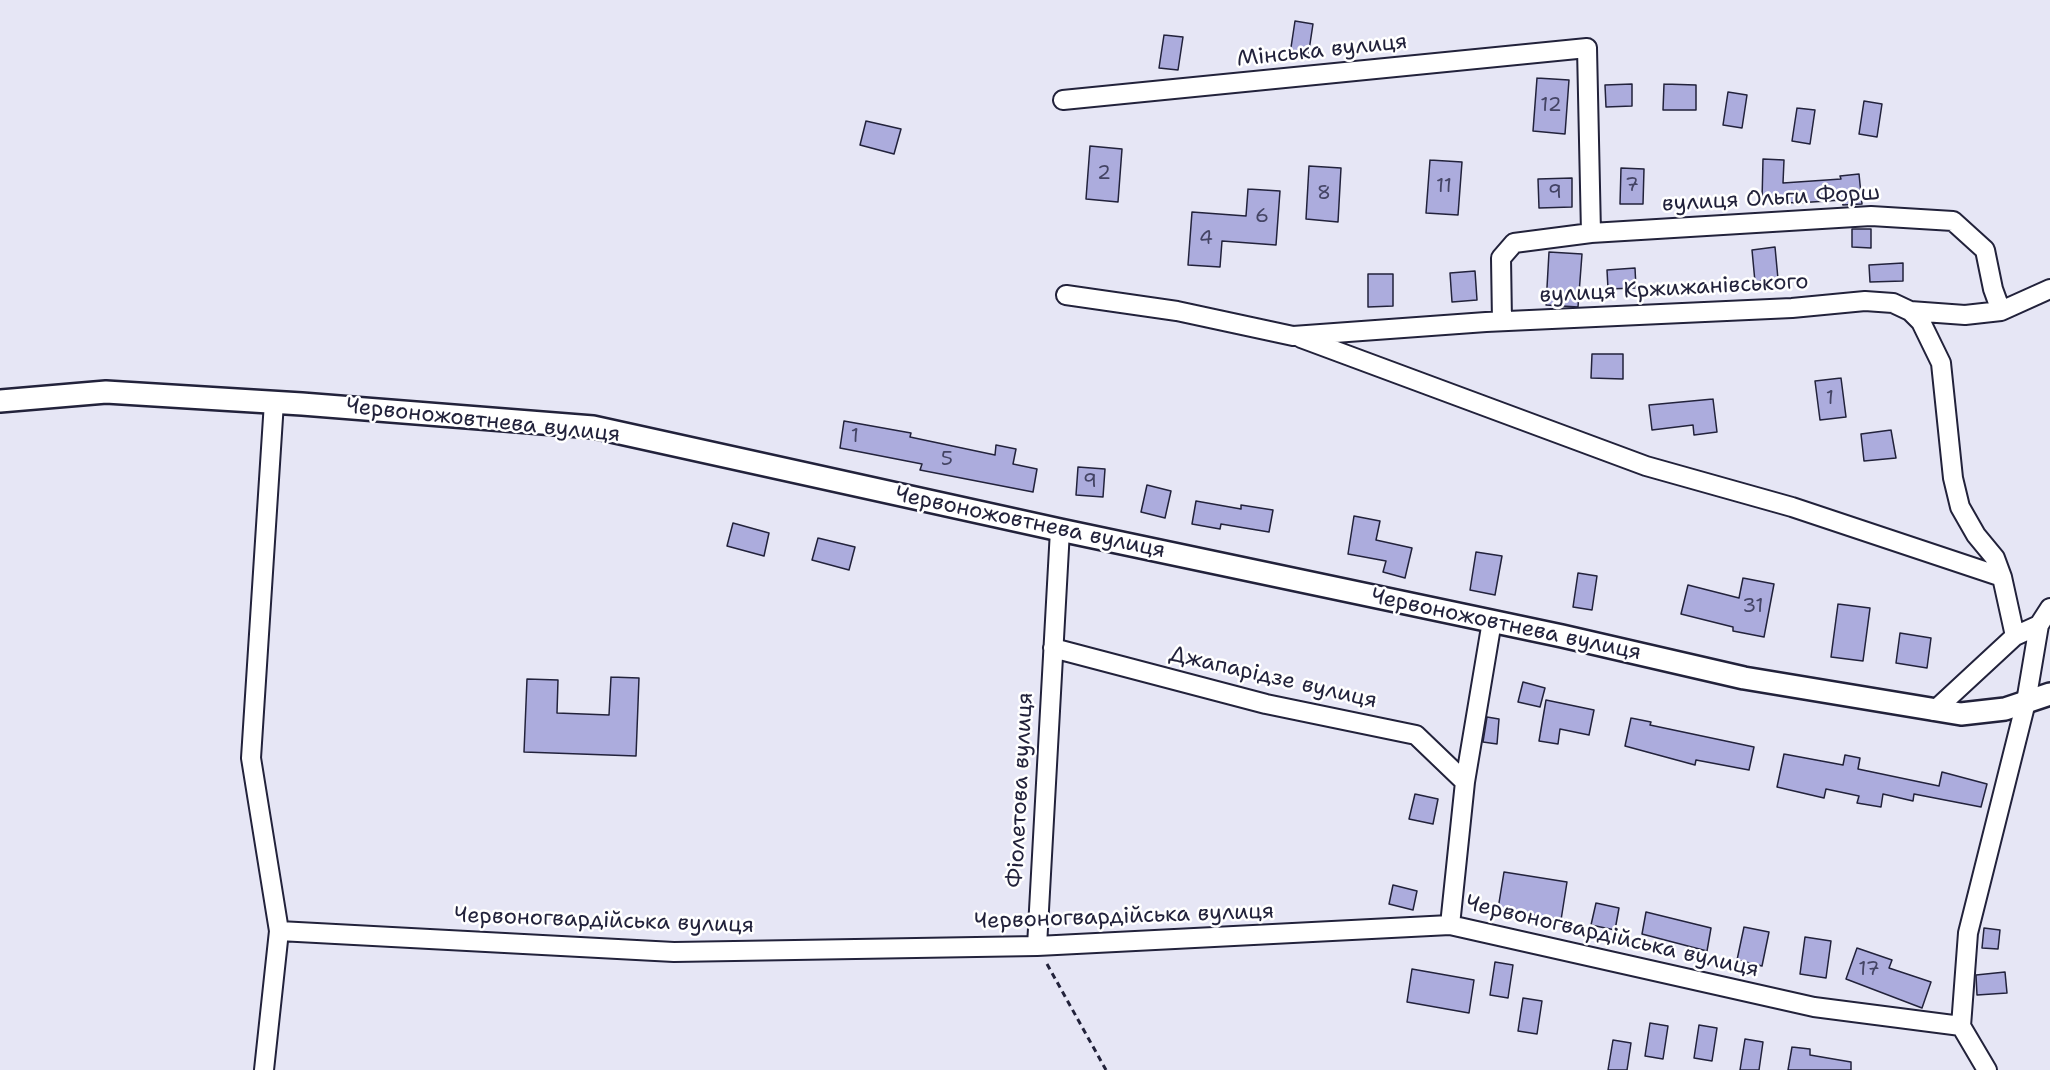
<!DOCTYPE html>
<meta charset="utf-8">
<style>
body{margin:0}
canvas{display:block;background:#e6e6f5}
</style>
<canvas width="2050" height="1070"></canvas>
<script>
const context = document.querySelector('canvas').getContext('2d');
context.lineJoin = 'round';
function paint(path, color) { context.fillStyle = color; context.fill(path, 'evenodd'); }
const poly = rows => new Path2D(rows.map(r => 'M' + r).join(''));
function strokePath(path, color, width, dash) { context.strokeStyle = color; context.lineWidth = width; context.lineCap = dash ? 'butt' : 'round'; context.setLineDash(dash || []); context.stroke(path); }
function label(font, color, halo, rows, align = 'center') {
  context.font = font + ' "Shantell Sans",sans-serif'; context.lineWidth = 5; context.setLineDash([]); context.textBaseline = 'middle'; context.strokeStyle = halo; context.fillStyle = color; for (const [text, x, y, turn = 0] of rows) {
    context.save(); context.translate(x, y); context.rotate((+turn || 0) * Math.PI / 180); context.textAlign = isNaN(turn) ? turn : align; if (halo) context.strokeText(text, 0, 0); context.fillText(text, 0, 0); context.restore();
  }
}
const building = poly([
 [1295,21,1313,24,1308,57,1290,54,1295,21],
 [1164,35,1183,37,1178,70,1159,68,1164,35],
 [1537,78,1569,80,1565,134,1533,131,1537,78],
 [1632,84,1632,106,1606,107,1605,85,1632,84],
 [1664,84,1696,85,1696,110,1663,110,1664,84],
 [1728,92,1747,95,1742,128,1723,125,1728,92],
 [1864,101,1882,104,1877,137,1859,134,1864,101],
 [1797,108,1815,110,1810,144,1792,141,1797,108],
 [866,121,901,129,894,154,860,145,866,121],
 [1090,146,1122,149,1118,202,1086,199,1090,146],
 [1763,159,1784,160,1783,183,1841,179,1840,176,1859,174,1862,204,1843,205,1842,200,1797,203,1762,201,1763,159],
 [1430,160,1462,162,1458,215,1426,213,1430,160],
 [1309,166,1341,168,1338,222,1306,219,1309,166],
 [1621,168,1644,169,1643,204,1620,204,1621,168],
 [1572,178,1572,207,1539,208,1538,179,1572,178],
 [1248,189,1280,191,1276,245,1222,241,1220,267,1188,265,1192,212,1246,216,1248,189],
 [1852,229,1871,229,1871,248,1852,247,1852,229],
 [1775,247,1778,279,1755,282,1752,250,1775,247],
 [1549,252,1582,254,1578,307,1546,305,1549,252],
 [1903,263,1903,281,1870,282,1869,265,1903,263],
 [1635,268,1636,288,1608,289,1607,270,1635,268],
 [1475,271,1477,300,1452,302,1450,273,1475,271],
 [1368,274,1393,274,1393,306,1368,307,1368,274],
 [1592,354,1623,354,1623,379,1591,378,1592,354],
 [1841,378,1846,417,1820,420,1815,381,1841,378],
 [1713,399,1717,432,1694,435,1693,425,1652,430,1649,405,1713,399],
 [844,421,911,433,910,437,995,455,996,445,1016,449,1013,464,1037,469,1033,492,920,470,922,464,840,448,844,421],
 [1891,430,1896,458,1864,461,1861,434,1891,430],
 [1078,467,1105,469,1103,497,1076,495,1078,467],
 [1147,485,1171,491,1165,518,1141,512,1147,485],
 [1196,501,1241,509,1241,505,1273,510,1269,532,1221,524,1220,529,1192,524,1196,501],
 [1354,516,1380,521,1376,540,1412,548,1405,578,1383,572,1386,561,1348,554,1354,516],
 [733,523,769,533,764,556,727,546,733,523],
 [818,538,855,547,849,570,812,560,818,538],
 [1476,552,1502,556,1495,595,1470,590,1476,552],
 [1578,573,1597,576,1592,610,1573,607,1578,573],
 [1743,578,1774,584,1764,637,1733,631,1733,627,1681,614,1688,585,1739,598,1743,578],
 [1838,604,1870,608,1863,661,1831,657,1838,604],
 [1900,633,1931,638,1927,668,1896,663,1900,633],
 [611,677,639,678,636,756,524,752,527,679,558,680,557,713,609,715,611,677],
 [1523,682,1545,688,1540,707,1518,702,1523,682],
 [1546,700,1594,710,1589,735,1560,729,1558,744,1539,741,1546,700],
 [1487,717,1499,719,1497,744,1483,742,1487,717],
 [1631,718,1651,722,1650,725,1754,747,1749,770,1696,760,1695,765,1625,746,1631,718],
 [1784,754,1843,765,1845,755,1860,758,1858,769,1939,786,1942,772,1987,784,1981,807,1914,794,1913,801,1883,794,1881,807,1857,803,1859,796,1826,789,1824,798,1777,787,1784,754],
 [1415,794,1438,799,1433,824,1409,819,1415,794],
 [1504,872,1567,882,1561,920,1498,909,1504,872],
 [1393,885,1417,891,1413,910,1389,904,1393,885],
 [1596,903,1619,908,1615,930,1591,925,1596,903],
 [1646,912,1711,928,1707,951,1642,934,1646,912],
 [1744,927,1769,932,1762,966,1737,960,1744,927],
 [1984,928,2000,930,1998,949,1982,948,1984,928],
 [1805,937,1831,941,1826,978,1800,974,1805,937],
 [1857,948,1892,960,1889,968,1931,982,1922,1008,1846,979,1857,948],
 [1495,962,1513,965,1508,998,1490,995,1495,962],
 [1412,969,1474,980,1469,1013,1407,1002,1412,969],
 [2005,972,2007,993,1977,995,1976,975,2005,972],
 [1523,998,1542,1001,1537,1034,1518,1031,1523,998],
 [1650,1023,1668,1026,1663,1059,1645,1056,1650,1023],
 [1699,1025,1717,1028,1712,1061,1694,1058,1699,1025],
 [1745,1039,1763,1042,1759,1070,1740,1070,1745,1039],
 [1613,1040,1631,1043,1627,1070,1608,1070,1613,1040],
 [1792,1047,1810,1049,1810,1055,1851,1062,1851,1070,1788,1070,1792,1047]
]);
const path = poly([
 [1047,964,1106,1070]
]);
const minor = poly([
 [1063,100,1587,48,1591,233],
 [1066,295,1177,311,1293,336,1486,322,1792,308,1865,301,1893,303,1910,311,1921,322,1941,363,1953,478,1960,507,1976,535,1995,558,2002,577,2015,636,2039,625],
 [1910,311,1965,315,2001,311,2050,289],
 [1502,321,1501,258,1514,243,1591,233,1871,216,1953,221,1985,250,1993,289,2001,311],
 [1301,338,1646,466,1792,507,2002,577],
 [1053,648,1266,704,1416,735,1465,782],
 [1934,711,2015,636],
 [1450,925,1465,782,1492,621],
 [279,931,674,952,1037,946,1450,925,1814,1007,1961,1026],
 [1037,946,1060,530],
 [264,1070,279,931,251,758,274,402],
 [1987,1070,1961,1026,1968,933,2026,702,2039,625,2050,608]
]);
const tertiary = poly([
 [0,401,106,392,302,404,593,427,1060,530,1562,636,1744,678,1961,714,2005,709,2050,694]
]);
const numberNames = [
 ["12",1551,106],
 ["2",1104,174],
 ["7",1632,186],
 ["11",1444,187],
 ["9",1555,193],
 ["8",1324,194],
 ["6",1262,217],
 ["4",1206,239],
 ["1",1830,399],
 ["1",855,437],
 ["5",947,460],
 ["9",1090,482],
 ["31",1753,607],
 ["17",1869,970]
];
const streetNames = [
 ["Мінська вулиця",1322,51,-6],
 ["вулиця Ольги Форш",1771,199,-3],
 ["вулиця Кржижанівського",1674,289,-3],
 ["Червоножовтнева вулиця",483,421,6],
 ["Червоножовтнева вулиця",1030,523,12],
 ["Червоножовтнева вулиця",1506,625,12],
 ["Джапарідзе вулиця",1273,678,13],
 ["Фіолетова вулиця",1021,790,-87],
 ["Червоногвардійська вулиця",1124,917,-2],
 ["Червоногвардійська вулиця",604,921,2],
 ["Червоногвардійська вулиця",1612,937,13]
];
paint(building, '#acacdd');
strokePath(building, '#22223b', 1.5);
strokePath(minor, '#22223b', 22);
strokePath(tertiary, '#22223b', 26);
strokePath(path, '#22223b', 3, [6, 4.5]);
strokePath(minor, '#fff', 18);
strokePath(tertiary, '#fff', 21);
label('20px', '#444464', null, numberNames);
label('22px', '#22223b', '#fff', streetNames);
</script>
